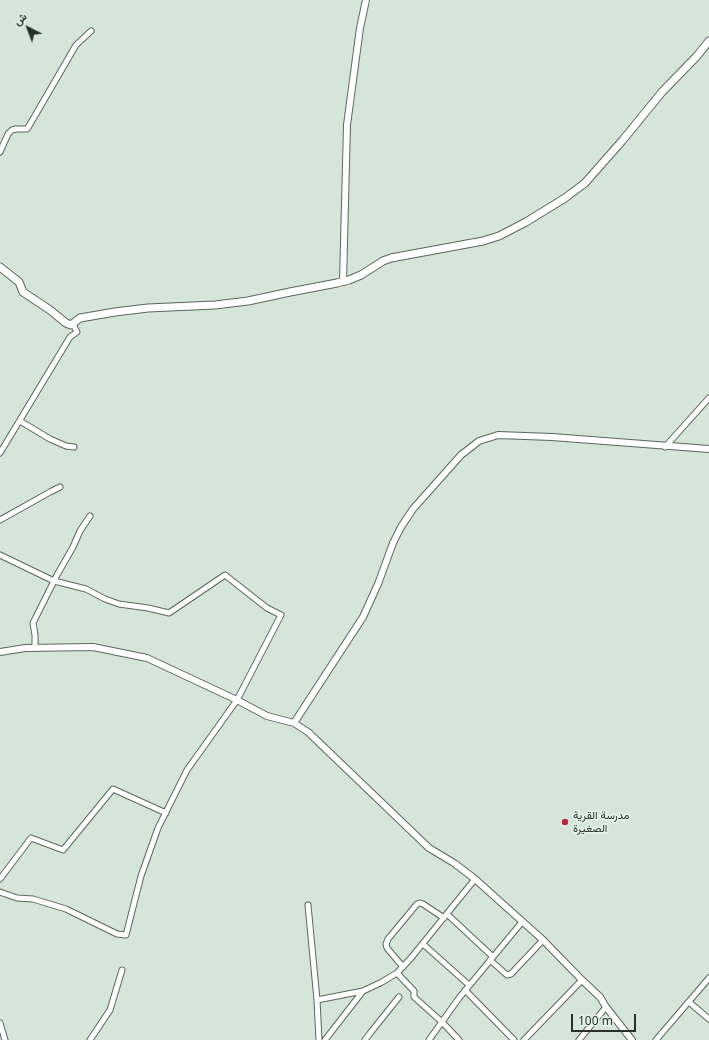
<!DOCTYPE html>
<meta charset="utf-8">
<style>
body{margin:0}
#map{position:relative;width:709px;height:1040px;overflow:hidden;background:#d6e5da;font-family:"Noto Sans",Vazirmatn,sans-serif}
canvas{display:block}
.north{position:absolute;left:8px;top:8px;width:40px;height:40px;-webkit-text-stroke:3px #e3f2e7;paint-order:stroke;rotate:318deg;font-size:11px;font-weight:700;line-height:16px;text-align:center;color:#292f2b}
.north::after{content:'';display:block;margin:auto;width:14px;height:18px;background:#292f2b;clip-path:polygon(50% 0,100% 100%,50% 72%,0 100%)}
.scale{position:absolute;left:571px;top:1014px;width:65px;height:18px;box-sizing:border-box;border:2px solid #292f2b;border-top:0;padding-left:5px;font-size:12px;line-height:14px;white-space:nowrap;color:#292f2b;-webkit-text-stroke:3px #e3f2e7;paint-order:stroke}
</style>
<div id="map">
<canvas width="709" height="1040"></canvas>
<div class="north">ش</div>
<div class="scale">100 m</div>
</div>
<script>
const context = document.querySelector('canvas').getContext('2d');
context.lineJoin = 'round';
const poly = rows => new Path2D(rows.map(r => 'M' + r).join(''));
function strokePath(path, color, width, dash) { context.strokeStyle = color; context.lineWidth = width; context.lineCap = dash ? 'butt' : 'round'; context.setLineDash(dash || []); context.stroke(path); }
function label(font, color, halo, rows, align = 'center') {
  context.font = font + ' "Noto Sans",Vazirmatn,sans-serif'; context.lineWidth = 3.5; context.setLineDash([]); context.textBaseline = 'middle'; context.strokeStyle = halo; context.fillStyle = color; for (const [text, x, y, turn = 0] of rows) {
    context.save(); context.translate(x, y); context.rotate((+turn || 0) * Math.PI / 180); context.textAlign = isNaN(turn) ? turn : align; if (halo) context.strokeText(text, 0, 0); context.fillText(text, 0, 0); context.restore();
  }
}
const minor = poly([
 [0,152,8,134,12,130,16,129,27,129,29,126,76,45,91,31],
 [20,421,50,439,66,446,74,447],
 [665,447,709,398],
 [0,453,70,337,77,332,73,324],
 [0,520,50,492,60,487],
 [0,555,54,581,86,589,105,599,119,604,148,608,169,613,225,575,267,608,281,615,237,700,187,770,158,828,141,876,126,935,117,934,66,909,33,899,17,898,0,892],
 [35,648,35,635,33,623,57,575,73,547,80,531,90,516],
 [0,879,31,838,63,850,113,789,166,813],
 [308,905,317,1000,319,1040],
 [447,914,493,957],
 [423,944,469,985],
 [490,960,507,975,511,974,543,940],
 [403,967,387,948,386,944,388,939,417,904,420,903,423,904,444,918],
 [397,973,414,991,414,997,442,1022,459,1040],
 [465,990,514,1040],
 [317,1000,363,991,382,982,397,973,411,958,475,879],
 [689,1002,709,1019],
 [0,1023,5,1040],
 [90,1040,110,1010,122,970],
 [325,1040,363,991],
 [365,1040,371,1032,399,997],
 [429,1040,459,998,522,922],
 [524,1040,582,980],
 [579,1040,606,1007],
 [656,1040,709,978]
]);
const tertiary = poly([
 [343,282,347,125,360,28,366,0],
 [0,652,25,648,93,647,147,658,237,700,267,716,294,723,308,732,429,848,454,863,475,879,543,940,582,980,600,997,606,1007,632,1040],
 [294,723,363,617,378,584,393,543,401,527,413,509,461,455,479,441,498,435,552,437,709,449]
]);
const secondary = poly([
 [0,267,19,282,23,292,50,310,66,323,71,325,80,318,115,312,148,308,215,305,248,301,290,292,337,283,349,280,361,275,383,261,391,258,483,241,499,236,526,222,565,198,585,183,622,141,662,92,697,56,709,41]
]);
const markers = [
 [565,822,4,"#b62444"]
];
const poiNames = [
 ["مدرسة القرية",573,816],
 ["الصغيرة",573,829]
];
strokePath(minor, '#5a675d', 7);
strokePath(tertiary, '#5a675d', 8);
strokePath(secondary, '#5a675d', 9);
strokePath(minor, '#fff', 5);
strokePath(tertiary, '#fff', 6);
strokePath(secondary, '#fff', 7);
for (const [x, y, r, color] of markers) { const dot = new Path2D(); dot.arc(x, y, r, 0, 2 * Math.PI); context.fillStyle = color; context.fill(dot); strokePath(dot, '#e3f2e7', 1.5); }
label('11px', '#292f2b', '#e3f2e7', poiNames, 'left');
</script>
